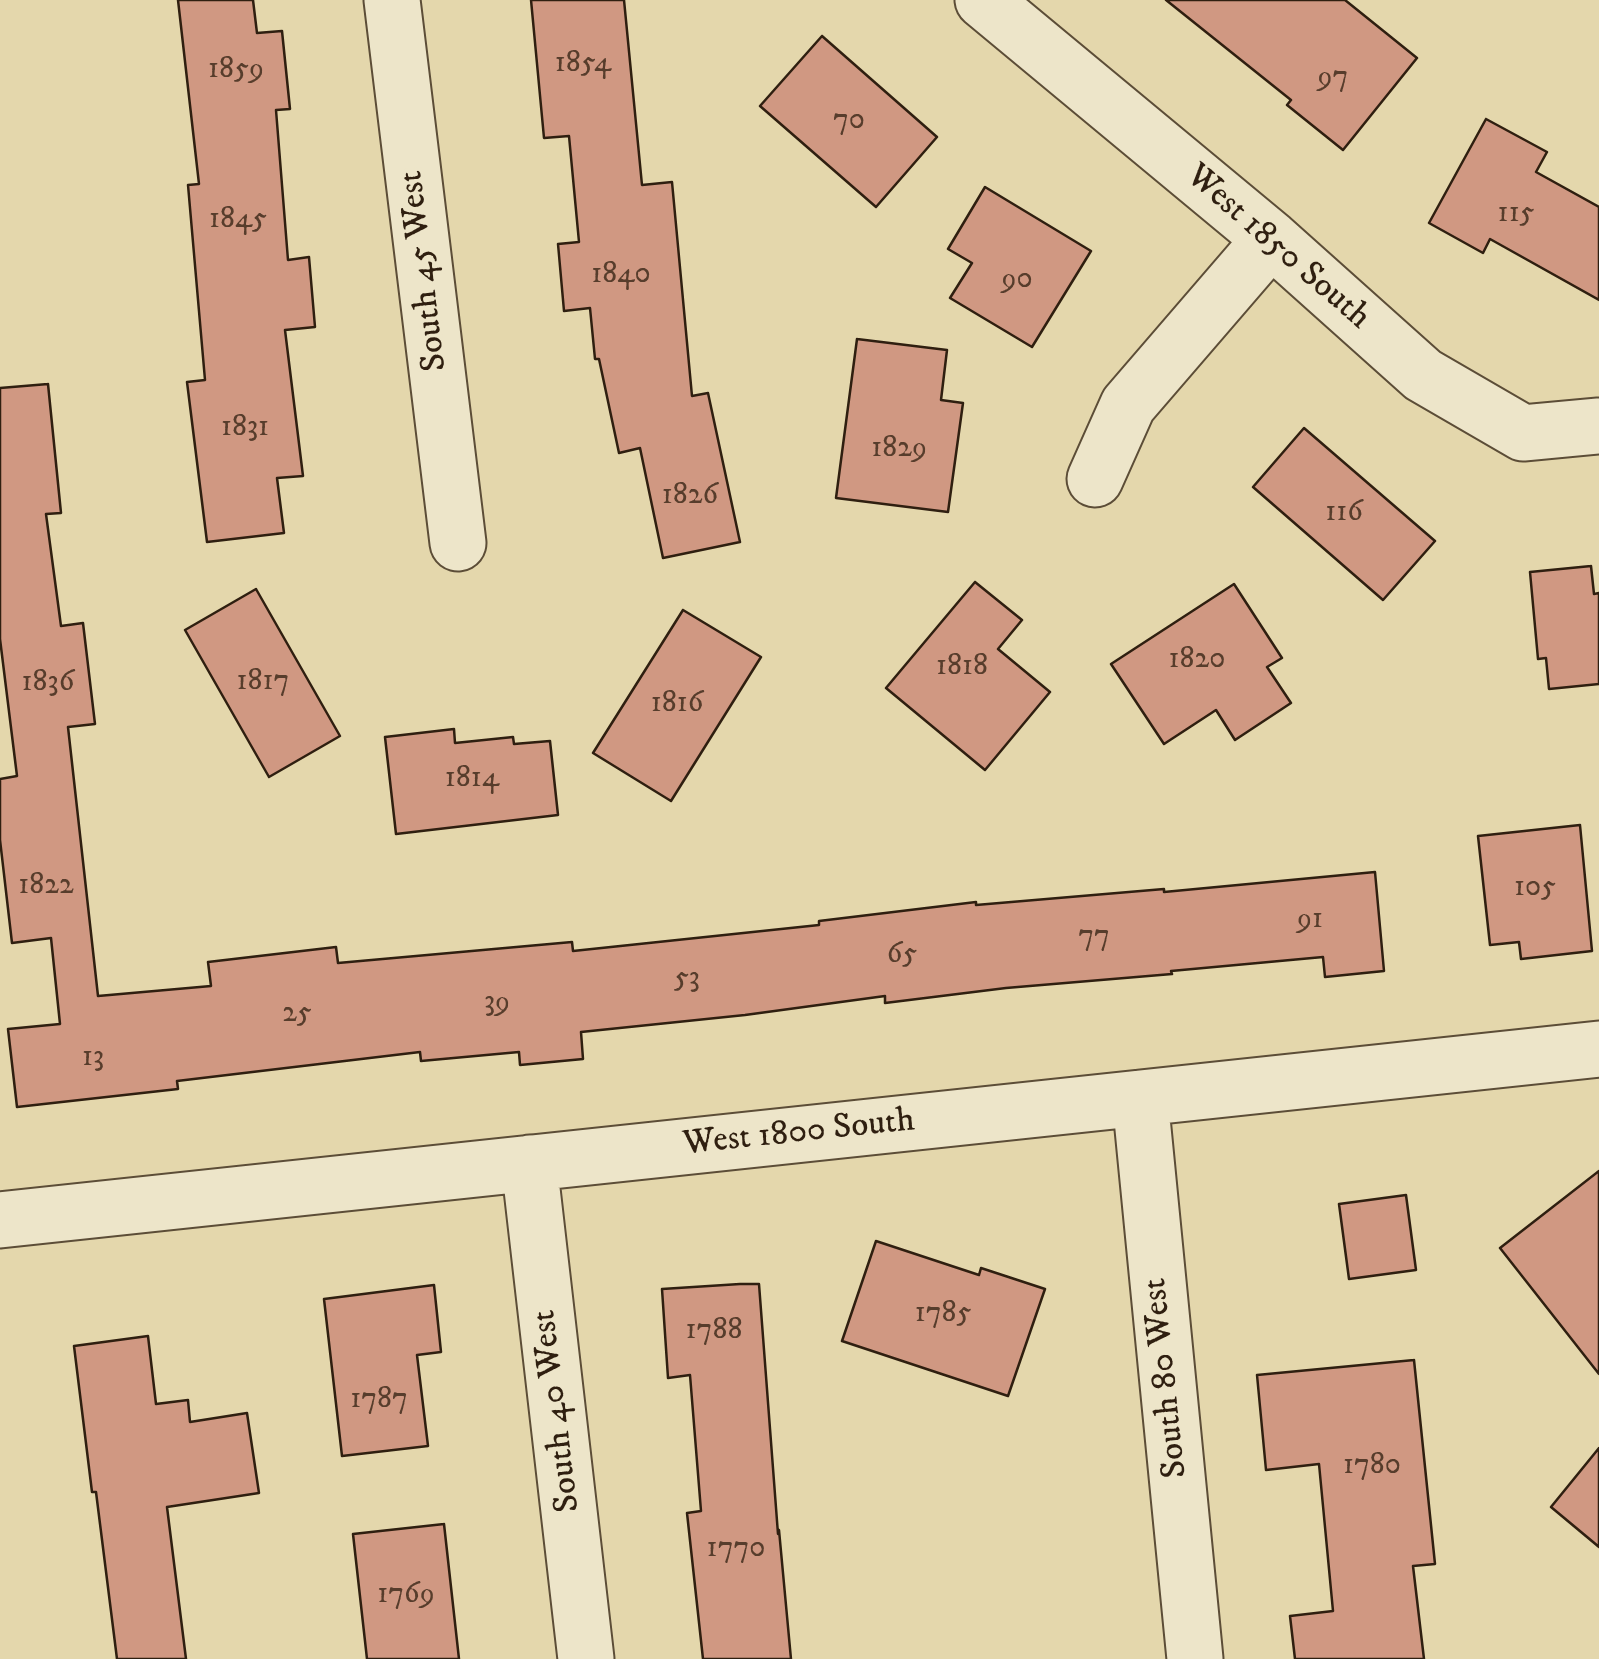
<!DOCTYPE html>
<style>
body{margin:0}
canvas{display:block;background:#e4d7ac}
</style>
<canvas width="1599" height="1659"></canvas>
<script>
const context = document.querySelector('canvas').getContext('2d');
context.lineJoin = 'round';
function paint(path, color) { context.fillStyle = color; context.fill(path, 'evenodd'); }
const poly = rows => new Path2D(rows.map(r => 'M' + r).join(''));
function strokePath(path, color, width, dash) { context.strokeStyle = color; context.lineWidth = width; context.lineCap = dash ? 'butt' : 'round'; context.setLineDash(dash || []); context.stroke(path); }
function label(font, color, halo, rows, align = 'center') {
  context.font = font + ' "IM FELL DW Pica",serif'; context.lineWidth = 8; context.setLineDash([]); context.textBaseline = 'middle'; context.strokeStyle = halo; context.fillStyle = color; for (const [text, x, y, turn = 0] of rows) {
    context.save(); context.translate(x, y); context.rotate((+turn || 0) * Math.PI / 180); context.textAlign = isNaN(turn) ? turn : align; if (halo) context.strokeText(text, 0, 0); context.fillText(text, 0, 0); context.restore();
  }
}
const building = poly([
 [178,0,253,0,257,33,282,31,290,109,276,110,288,260,309,257,315,327,285,330,303,476,277,478,284,533,207,542,187,382,205,380,188,185,199,184,178,0],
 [531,0,624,0,642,185,672,182,692,396,708,393,740,542,663,558,640,448,619,453,599,359,595,359,590,308,564,311,558,244,579,242,569,136,544,138,531,0],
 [1166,0,1345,0,1417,58,1343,150,1287,105,1291,100,1166,0],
 [822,36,937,137,876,207,760,106,822,36],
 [1486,119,1547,152,1536,172,1599,207,1599,300,1490,239,1483,253,1429,223,1486,119],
 [985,187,1091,251,1032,347,950,298,972,263,948,249,985,187],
 [857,339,947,350,941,400,963,403,948,512,836,498,857,339],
 [48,384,61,513,46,514,61,626,83,623,95,724,68,727,98,996,211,986,208,962,336,947,338,963,572,942,573,951,819,925,819,921,976,902,976,905,1164,889,1164,892,1375,872,1384,971,1325,977,1323,957,1171,971,1172,974,1006,988,885,1003,885,996,745,1015,581,1032,583,1059,520,1065,519,1052,421,1061,420,1052,177,1081,178,1089,17,1107,8,1029,60,1024,51,938,12,943,0,840,0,779,17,776,0,639,0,388,48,384],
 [1304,428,1435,541,1383,600,1253,487,1304,428],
 [1591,566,1594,594,1599,593,1599,684,1549,689,1546,658,1538,659,1530,572,1591,566],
 [975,582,1022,620,998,649,1050,692,985,770,886,688,975,582],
 [1234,584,1282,658,1267,667,1291,703,1235,740,1216,710,1164,744,1111,664,1234,584],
 [256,589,340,736,269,777,185,630,256,589],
 [683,610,761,657,671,801,593,753,683,610],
 [454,729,455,743,513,737,514,744,550,741,558,815,396,834,385,737,454,729],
 [1580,825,1592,951,1521,959,1519,942,1490,945,1478,836,1580,825],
 [1599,1171,1599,1374,1500,1248,1599,1171],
 [1406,1195,1416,1270,1349,1279,1339,1204,1406,1195],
 [876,1241,979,1275,981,1268,1045,1289,1008,1396,842,1341,876,1241],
 [740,1284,759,1284,778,1534,779,1530,791,1659,703,1659,687,1513,701,1511,690,1375,668,1378,662,1289,740,1284],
 [434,1285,441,1352,417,1355,428,1446,342,1456,324,1299,434,1285],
 [148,1336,156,1404,188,1400,190,1422,247,1413,259,1493,167,1507,186,1659,117,1659,96,1492,92,1492,74,1346,148,1336],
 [1414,1360,1435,1564,1413,1566,1424,1659,1295,1659,1290,1616,1333,1611,1319,1464,1266,1470,1257,1375,1414,1360],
 [1599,1448,1599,1547,1551,1507,1599,1448],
 [444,1524,459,1659,367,1659,353,1534,444,1524]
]);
const minor = poly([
 [392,0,458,543],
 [983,0,1271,239,1423,375,1523,433,1599,426],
 [1095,479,1128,405,1271,239],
 [1140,1098,1195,1659],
 [529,1163,586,1659],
 [0,1220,1599,1049]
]);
const numberNames = [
 ["1854",583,65],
 ["1859",236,71],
 ["97",1333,79],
 ["70",849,122],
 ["115",1516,215],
 ["1845",238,221],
 ["1840",621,276],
 ["90",1017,281],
 ["1831",245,429],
 ["1829",899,450],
 ["1826",690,497],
 ["116",1344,514],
 ["1820",1197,661],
 ["1818",962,668],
 ["1817",263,683],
 ["1836",48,684],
 ["1816",677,705],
 ["1814",472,780],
 ["1822",46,887],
 ["105",1535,889],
 ["91",1310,921],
 ["77",1094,938],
 ["65",902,956],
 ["53",687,980],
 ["39",497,1004],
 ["25",297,1015],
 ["13",93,1059],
 ["1785",943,1315],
 ["1788",714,1332],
 ["1787",379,1401],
 ["1780",1372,1467],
 ["1770",736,1550],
 ["1769",406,1596]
];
const streetNames = [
 ["West 1850 South",1277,248,41],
 ["South 45 West",425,271,-97],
 ["West 1800 South",799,1134,-6],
 ["South 80 West",1167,1378,-96],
 ["South 40 West",558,1411,-97]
];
paint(building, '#d09882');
strokePath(building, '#2f1f10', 2.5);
strokePath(minor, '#5c4d37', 59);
strokePath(minor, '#ede5c9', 55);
label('30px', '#573d2c', null, numberNames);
label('35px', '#2f1f10', '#ede5c9', streetNames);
</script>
